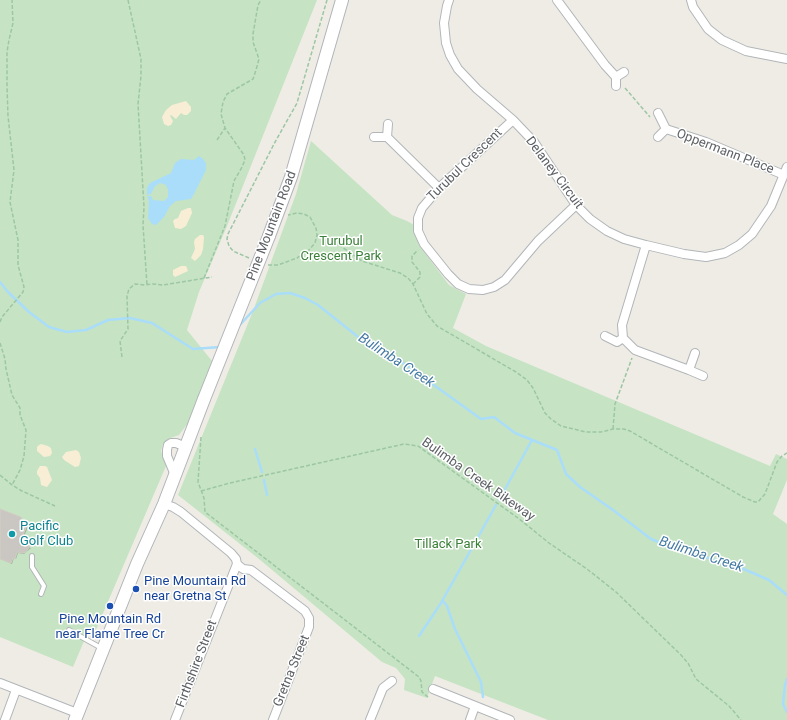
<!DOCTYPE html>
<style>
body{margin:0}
canvas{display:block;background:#eeece5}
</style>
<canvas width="787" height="720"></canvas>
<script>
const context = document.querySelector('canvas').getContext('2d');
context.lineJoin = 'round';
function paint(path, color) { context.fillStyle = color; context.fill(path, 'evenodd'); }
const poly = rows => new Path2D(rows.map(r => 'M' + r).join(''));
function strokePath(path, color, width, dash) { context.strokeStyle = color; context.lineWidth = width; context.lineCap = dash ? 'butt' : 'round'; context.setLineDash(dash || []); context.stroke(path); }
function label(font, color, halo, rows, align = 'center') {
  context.font = font + ' Roboto,sans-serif'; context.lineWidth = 3; context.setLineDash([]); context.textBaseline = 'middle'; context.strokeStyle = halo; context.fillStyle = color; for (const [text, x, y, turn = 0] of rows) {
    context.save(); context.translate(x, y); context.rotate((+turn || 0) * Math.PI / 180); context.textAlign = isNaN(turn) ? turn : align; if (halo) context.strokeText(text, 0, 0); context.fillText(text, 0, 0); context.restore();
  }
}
const green = poly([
 [0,0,317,0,227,226,199,292,187,330,212,361,188,423,179,435,168,439,163,444,161,451,166,466,95,632,87,634,73,667,0,637],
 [311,141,392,215,407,221,414,225,415,234,419,245,449,285,466,294,453,328,486,346,770,466,776,454,787,459,787,480,773,514,787,524,787,720,548,720,435,676,427,698,404,690,405,679,396,668,382,662,259,559,178,495,253,311,296,194]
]);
const sand = poly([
 [186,101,191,107,191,111,187,115,184,115,181,113,176,119,171,115,170,116,173,121,171,125,168,126,164,124,162,117,166,110,172,105],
 [188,208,191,208,192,213,186,226,181,229,175,228,173,221,175,219,178,218,181,211],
 [200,235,203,235,204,237,203,249,201,255,195,261,191,258,195,249,194,242,195,239],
 [181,266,186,266,188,271,175,277,173,275,173,270],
 [41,444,48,446,51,448,52,453,50,456,44,457,37,451,37,447,39,445],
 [76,450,79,452,81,458,79,466,75,467,64,460,62,457,66,452],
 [40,466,45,466,47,467,52,480,47,487,41,485,40,478,37,474,37,471]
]);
const water = poly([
 [199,156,203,159,206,163,206,170,194,194,191,199,176,201,170,206,164,217,156,225,152,224,148,218,149,201,147,196,151,196,153,200,164,201,168,197,168,190,166,185,160,183,155,186,151,194,147,195,147,188,150,183,171,173,175,163,181,159,194,160]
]);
const shadow = poly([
 [0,510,21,518,25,525,28,527,21,544,31,548,24,554,18,553,16,559,14,558,12,564,0,559]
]);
const stream = poly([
 [0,282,8,292,29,312,49,327,67,332,86,330,108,320,130,318,152,323,193,349,220,347],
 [238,327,260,303,276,294,290,293,305,298,318,305,367,344,395,357,481,419,494,417,515,433,557,450,566,474,580,487,613,510,651,539,674,548,739,567,769,580,787,595],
 [255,449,262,472],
 [264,480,267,495],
 [499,500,532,440],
 [443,601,447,606,455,629,481,682,483,697],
 [419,636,441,603,496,505],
 [787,679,785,685,783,704,787,712]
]);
const building = poly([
 [0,509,21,517,24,524,27,525,20,543,30,546,26,552,23,553,17,552,15,559,13,558,11,563,0,559,0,509]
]);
const path = poly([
 [128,0,141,59,141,76,138,104,144,207,143,225,147,285],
 [625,88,650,117],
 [217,140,225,128],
 [317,235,326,237,335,242,362,261,400,273,408,278,413,284,427,314,437,326,516,372,527,380,533,388,545,413,551,419,561,426,586,432,601,432,613,429,624,429,630,431,743,497,755,502,758,502,765,494,777,462,782,456,787,453],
 [249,258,233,251,229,246,227,239,228,234,274,144,297,103,327,0],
 [268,265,278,265,297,258,308,251,315,243,317,235,316,228,310,217,304,214,297,213,288,215],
 [204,278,225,226,234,181,242,167,245,160,244,155,225,128,221,114,223,102,227,94,253,79,256,70,259,59,253,42,253,34,258,5,261,0],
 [413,284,420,277,420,272,412,262,412,256,418,250],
 [0,322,2,317,23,292,24,287,18,265,18,240,10,202,14,170,8,116,7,87,7,52,9,40,13,23,12,0],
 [0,343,5,359,6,369,12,395,20,408,20,415,26,430,24,456,20,470,12,485],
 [122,357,120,341,128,329,127,296,129,289,135,284,145,285,153,284,163,285,212,277],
 [613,429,615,404,632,358],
 [201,437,198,482,204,498,205,512,419,677,421,681,422,692,428,697],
 [0,475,12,485,22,491,55,506],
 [201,491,230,483,404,444,418,446,518,518,549,543,587,569,616,592,681,655,688,663,696,679,729,706,741,720]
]);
const service = poly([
 [32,556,32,567,44,586,41,594],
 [69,630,103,649]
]);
const minor = poly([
 [449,0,447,6,444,23,446,43,450,55,458,69,477,89,513,120,534,142,576,205,590,219,607,231,624,239,646,245,684,254,706,257,725,253,739,245,752,234,771,206,787,167],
 [557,0,605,65,616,77],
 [691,0,693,7,708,29,722,40,746,51,787,59],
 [616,86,616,77,624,72],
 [513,120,439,188,422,208,418,218,418,231,424,244,448,274,458,284,469,289,483,290,494,287,505,280,538,241,576,205],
 [666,129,706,142,784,175],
 [374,137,387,137,388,124],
 [387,137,439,188],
 [658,137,666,129,658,113],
 [646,245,622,325,623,338,635,350,689,370],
 [605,336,617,342,623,338],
 [695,353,689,370,703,376],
 [175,475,167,456,167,450,168,445,171,443,176,443,186,447],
 [164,504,173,507,181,512,231,553,236,559,237,564,243,569,251,570,305,611,309,618,309,627,273,720],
 [0,683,77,713],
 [433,689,510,720],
 [5,720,16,690],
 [175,720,237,564],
 [370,720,383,688,392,681],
 [470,720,475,706]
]);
const secondary = poly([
 [269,236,291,177,342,0],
 [75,720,137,564,164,504,204,399]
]);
const secondaryBridge = poly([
 [204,399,269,236]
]);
const markers = [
 [12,534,4,"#0f9aa8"],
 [136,589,4,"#1a4fb4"],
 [110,606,4,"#1a4fb4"]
];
const streetNames = [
 ["Oppermann Place",725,152,21],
 ["Turubul Crescent",465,165,-44],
 ["Delaney Circuit",554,173,53],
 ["Pine Mountain Road",272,226,-69],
 ["Bulimba Creek Bikeway",478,480,35],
 ["Firthshire Street",197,664,-69],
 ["Gretna Street",292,671,-68]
];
const parkNames = [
 ["Turubul",341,242],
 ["Crescent Park",341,257],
 ["Tillack Park",448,545]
];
const cultureNames = [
 ["Pacific",20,527],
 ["Golf Club",20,542]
];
const transitNames = [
 ["Pine Mountain Rd",144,582],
 ["near Gretna St",144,597],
 ["Pine Mountain Rd",110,620,"center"],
 ["near Flame Tree Cr",110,635,"center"]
];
const waterNames = [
 ["Bulimba Creek",396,361,33],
 ["Bulimba Creek",701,555,18]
];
paint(green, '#c6e4c3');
paint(sand, '#f8eed6');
paint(water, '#a9ddfa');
paint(shadow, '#0003');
strokePath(stream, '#a9ddfa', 2.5);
paint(building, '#cac7c2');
strokePath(building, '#d3cdc4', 1);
strokePath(service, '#b2b6b9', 6);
strokePath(minor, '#b2b6b9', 10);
strokePath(secondary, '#b2b5b9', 14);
strokePath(path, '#9dc6a5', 1.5, [4, 2]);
strokePath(service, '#fff', 4);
strokePath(minor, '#fff', 8);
strokePath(secondary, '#fff', 12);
strokePath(secondaryBridge, '#b2b5b9', 14, []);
strokePath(secondaryBridge, '#fff', 12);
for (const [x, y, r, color] of markers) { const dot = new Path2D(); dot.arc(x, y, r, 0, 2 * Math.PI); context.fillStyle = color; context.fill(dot); strokePath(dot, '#fff', 1.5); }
label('13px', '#5d6165', '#fff', streetNames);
label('13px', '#3b8039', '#fff', parkNames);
label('13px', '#0d838f', '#fff', cultureNames, 'left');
label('13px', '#164399', '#fff', transitNames, 'left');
label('italic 14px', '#447aa3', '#fff', waterNames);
</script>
